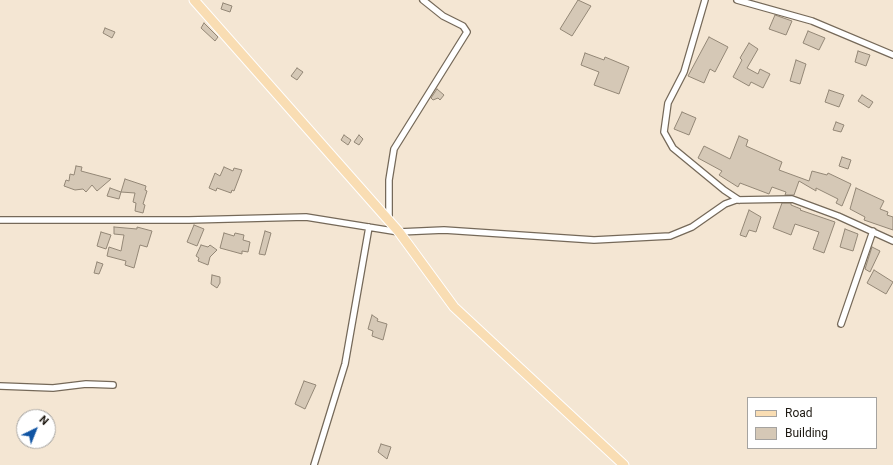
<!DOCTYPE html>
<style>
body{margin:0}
#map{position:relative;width:893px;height:465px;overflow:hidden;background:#f4e6d3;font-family:Roboto,sans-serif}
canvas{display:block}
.legend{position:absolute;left:747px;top:397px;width:130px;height:52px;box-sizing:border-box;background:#fff;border:1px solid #a5a3a0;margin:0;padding:5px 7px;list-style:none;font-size:12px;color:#1e1912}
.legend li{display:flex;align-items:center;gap:8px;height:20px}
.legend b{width:20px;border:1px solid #a5a3a0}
.north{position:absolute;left:16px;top:409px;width:40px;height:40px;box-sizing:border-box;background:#fff;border:1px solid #a5a3a0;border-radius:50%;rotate:43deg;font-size:11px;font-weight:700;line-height:16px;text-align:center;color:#1e1912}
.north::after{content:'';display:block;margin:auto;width:14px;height:18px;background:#1054a3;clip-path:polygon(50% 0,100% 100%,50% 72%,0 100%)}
</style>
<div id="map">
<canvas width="893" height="465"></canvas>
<ul class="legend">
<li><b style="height:5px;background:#f9ddb3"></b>Road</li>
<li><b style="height:11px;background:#d5c8b6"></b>Building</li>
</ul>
<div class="north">N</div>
</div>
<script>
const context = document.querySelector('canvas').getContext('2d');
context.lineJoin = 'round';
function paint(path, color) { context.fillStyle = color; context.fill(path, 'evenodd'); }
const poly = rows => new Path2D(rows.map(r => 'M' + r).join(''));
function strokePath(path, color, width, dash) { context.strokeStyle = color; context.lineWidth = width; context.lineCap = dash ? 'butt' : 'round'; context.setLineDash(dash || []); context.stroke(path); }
const building = poly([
 [578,0,591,6,572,36,560,29,578,0],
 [223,3,232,6,230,12,221,9,223,3],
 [775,15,792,21,786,35,769,29,775,15],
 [204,23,218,37,215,41,201,28,204,23],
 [105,28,115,32,112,38,103,33,105,28],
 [808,31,825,38,819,50,803,43,808,31],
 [709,37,728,47,715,72,710,69,704,83,688,76,709,37],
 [749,43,758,49,747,68,758,74,760,69,770,74,763,88,751,82,749,86,733,77,742,60,740,58,749,43],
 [858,51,870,55,866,66,855,62,858,51],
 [585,53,604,60,605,57,629,67,619,94,594,85,599,72,581,65,585,53],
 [796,60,806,64,800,84,790,81,796,60],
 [297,68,303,72,297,80,291,76,297,68],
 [437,89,444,95,440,100,438,98,433,100,431,98,437,89],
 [829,90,844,95,839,107,825,102,829,90],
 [862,95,873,102,869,108,858,101,862,95],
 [682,112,696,118,689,135,674,129,682,112],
 [836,122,844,125,841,132,833,130,836,122],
 [344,135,351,140,348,145,341,140,344,135],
 [359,135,363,139,359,145,354,142,359,135],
 [739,136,748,140,746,146,782,162,779,170,809,181,812,171,827,175,828,173,851,184,842,206,836,203,838,199,816,188,816,191,799,181,794,195,785,195,786,192,772,187,769,194,740,183,738,187,719,175,722,171,698,158,704,146,730,159,739,136],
 [842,157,851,160,848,169,839,166,842,157],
 [76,166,82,167,81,171,111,179,97,191,92,185,86,192,83,189,75,190,64,186,66,180,69,181,70,174,74,175,76,166],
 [224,167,233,171,234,168,242,170,234,191,232,190,231,193,217,188,216,191,209,188,215,173,220,176,224,167],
 [125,179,146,186,145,190,147,191,143,204,145,205,143,213,135,211,136,203,133,202,135,193,121,192,125,179],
 [110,188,121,192,119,199,107,196,110,188],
 [856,188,884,201,880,209,888,212,887,215,893,217,893,230,864,220,865,217,850,209,856,188],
 [782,203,791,203,791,205,801,209,800,210,835,222,824,253,813,249,819,232,795,224,791,235,773,228,782,203],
 [749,210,761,217,756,232,749,230,746,237,740,235,749,210],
 [194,225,204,229,197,246,187,242,194,225],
 [114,227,137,229,137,227,152,231,147,247,140,245,134,268,125,265,126,261,107,256,109,247,121,251,124,235,114,234,114,227],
 [845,229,858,234,853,251,840,247,845,229],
 [265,231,271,233,265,255,259,254,265,231],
 [101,232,111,235,106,249,97,246,101,232],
 [224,233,234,236,235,233,244,235,243,240,250,242,248,252,242,251,242,254,220,248,224,233],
 [201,245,208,247,210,245,217,250,210,257,208,265,198,261,199,258,196,256,201,245],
 [872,247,880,251,870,272,865,269,872,247],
 [97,262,103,264,99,274,94,273,97,262],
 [874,270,893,282,886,294,867,283,874,270],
 [212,275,220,277,220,283,217,288,211,284,212,275],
 [372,315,378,319,377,321,387,324,383,340,372,336,373,331,368,329,372,315],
 [304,381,316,385,305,409,295,404,304,381],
 [381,444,391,447,387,459,378,452,381,444]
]);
const minor = poly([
 [705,0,684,72,668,103,664,132,673,148,724,190,739,200],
 [737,0,812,21,893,55],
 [0,220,189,220,306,217,399,232,444,230,594,240,670,236,692,227,725,204,736,200,792,199,838,216,893,241],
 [389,221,389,180,394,149,467,32,463,26,443,16,423,0],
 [841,324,873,231],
 [0,386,53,388,86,384,113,385],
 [314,465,345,364,369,227]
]);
const primary = poly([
 [194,0,399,232,454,307,624,465]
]);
paint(building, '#d5c8b6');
strokePath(building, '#938776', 1);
strokePath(minor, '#756959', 8);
strokePath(primary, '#fff', 11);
strokePath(minor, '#fff', 5.5);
strokePath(primary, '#f9ddb3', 9);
</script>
